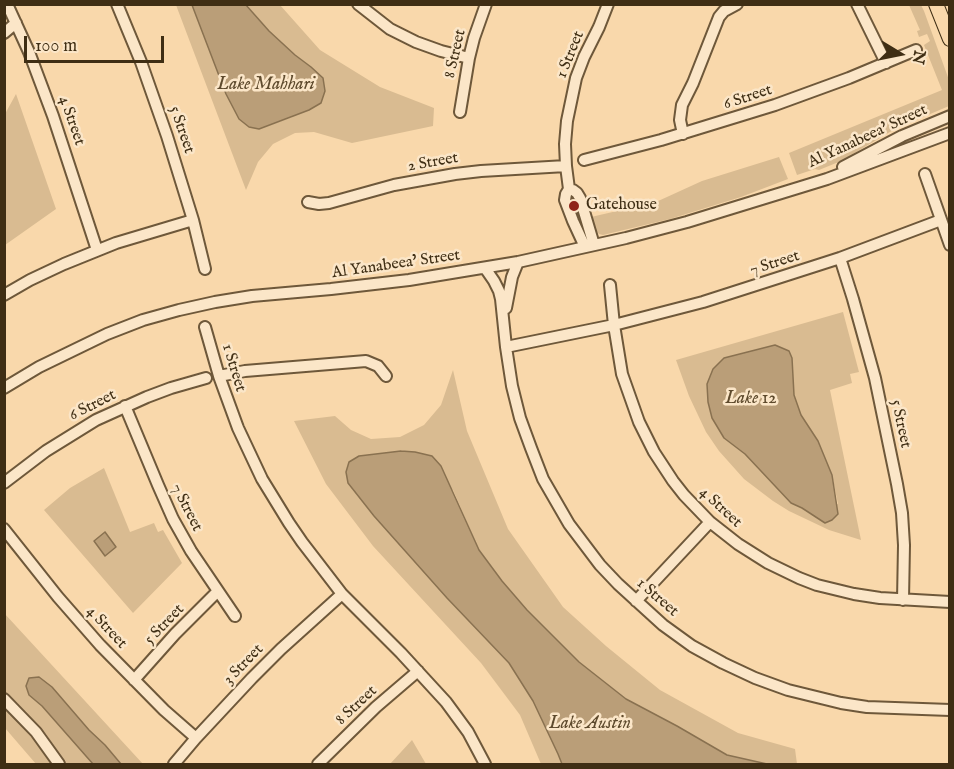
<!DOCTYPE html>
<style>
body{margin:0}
#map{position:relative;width:954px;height:769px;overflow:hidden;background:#f9d8ab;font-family:"IM FELL English",serif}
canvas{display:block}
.frame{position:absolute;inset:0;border:6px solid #3f2e14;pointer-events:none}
.north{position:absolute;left:870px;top:24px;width:60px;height:60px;-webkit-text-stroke:4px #fbe6c8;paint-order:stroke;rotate:100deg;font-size:16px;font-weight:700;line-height:24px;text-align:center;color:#3f2e14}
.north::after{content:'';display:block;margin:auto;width:21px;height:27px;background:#3f2e14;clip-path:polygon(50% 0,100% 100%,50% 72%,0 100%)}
.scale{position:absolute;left:24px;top:36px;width:140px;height:27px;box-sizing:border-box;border:3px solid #3f2e14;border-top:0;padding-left:8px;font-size:18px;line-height:21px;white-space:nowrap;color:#3f2e14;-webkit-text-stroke:4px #fbe6c8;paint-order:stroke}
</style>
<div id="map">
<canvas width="954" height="769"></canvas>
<div class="frame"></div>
<div class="north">N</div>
<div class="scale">100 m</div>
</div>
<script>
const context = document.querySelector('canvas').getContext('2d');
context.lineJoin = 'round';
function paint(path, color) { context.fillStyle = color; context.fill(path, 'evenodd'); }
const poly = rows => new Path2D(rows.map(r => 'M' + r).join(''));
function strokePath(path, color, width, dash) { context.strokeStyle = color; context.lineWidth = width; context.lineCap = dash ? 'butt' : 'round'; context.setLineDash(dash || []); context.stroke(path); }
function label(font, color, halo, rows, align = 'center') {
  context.font = font + ' "IM FELL English",serif'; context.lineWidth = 5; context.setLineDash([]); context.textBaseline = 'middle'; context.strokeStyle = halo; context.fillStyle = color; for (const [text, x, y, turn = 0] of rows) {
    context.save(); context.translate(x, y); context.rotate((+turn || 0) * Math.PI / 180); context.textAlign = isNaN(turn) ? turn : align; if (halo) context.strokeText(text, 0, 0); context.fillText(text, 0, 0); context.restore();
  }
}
const green = poly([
 [246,4,280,5,320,50,380,87,434,108,433,126,352,143,314,132,295,133,273,144,258,162,246,190,176,5,192,5,199,22,259,129,292,117,311,67,295,55,269,31],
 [909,5,921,5,924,11,949,80,949,106,895,129,841,161,819,170,815,169,797,175,789,153,942,90,924,45,930,41,927,34,919,37,917,31,920,30],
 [16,94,56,209,5,245,5,114],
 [779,157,788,179,741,197,670,219,603,235,599,234,595,230,591,217,656,202,702,181],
 [843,312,859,372,850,374,852,383,830,390,861,540,829,530,789,511,773,501,744,479,719,451,706,432,689,396,676,360],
 [775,345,792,358,794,395,801,415,818,441,824,456,832,475,838,504,802,508,791,503,745,454,724,438,712,418,708,402,724,358],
 [453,370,467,431,508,529,563,607,606,646,660,690,738,733,795,749,797,764,767,764,727,755,677,726,626,699,579,662,527,610,502,581,479,550,453,490,360,456,349,462,346,472,348,483,374,516,447,598,509,663,533,701,558,754,562,764,541,764,520,715,481,663,373,546,326,484,294,421,335,416,351,430,371,439,400,437,424,425,441,405],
 [104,468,130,532,154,523,158,532,163,530,182,563,133,613,44,510,70,488],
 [4,613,143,764,66,764,46,734,21,707,5,691],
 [4,706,55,764,36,764,5,728],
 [412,740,426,764,390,764]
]);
const water = poly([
 [192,5,246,5,269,31,295,55,311,67,323,78,325,91,321,103,309,110,259,129,249,127,239,119,226,94,192,5],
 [775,345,789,351,792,358,794,395,801,415,818,441,832,475,838,514,832,520,825,523,802,508,791,503,745,454,724,438,712,418,708,402,707,384,713,369,724,358,775,345],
 [401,451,415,452,432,456,441,466,479,550,502,581,527,610,579,662,626,699,677,726,727,755,767,764,562,764,558,754,533,701,509,663,447,598,374,516,348,483,346,472,349,462,359,456,401,451],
 [105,532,116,547,105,556,94,541,105,532],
 [39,677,52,687,89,730,105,745,121,764,93,764,42,706,29,695,26,686,29,678,39,677]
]);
const minor = poly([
 [7,4,29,52,53,116,97,250],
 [117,4,141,62,167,136,193,220,205,269],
 [358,4,390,29,416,42,441,51,469,58],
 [857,4,886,63],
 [4,33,16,23],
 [460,112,469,58,474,38,486,4],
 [683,134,680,120,682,105,693,83,719,17,724,11,737,4],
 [584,160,661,140,775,105,849,78,916,50],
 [843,167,902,136,950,116],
 [925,174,950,245],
 [569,189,573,190,577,193,580,198,594,245],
 [308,202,319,204,329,203,394,185,455,174,481,171,566,166],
 [585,247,573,221,565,200,566,194,569,189,566,166,565,144,567,121,576,78,584,57,599,27,608,4],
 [840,258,853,299,875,378,897,484,902,513,904,545,903,600],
 [485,268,494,281,499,291,501,299,506,347,512,386,520,418,531,448,543,479,569,524,600,565,618,584,663,625,692,646,723,663,755,678,788,690,841,703,867,707,950,710],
 [610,285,614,325,622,374,639,422,654,452,673,481,684,495,710,522,738,544,768,563,799,578,817,585,854,594,880,598,950,602],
 [4,295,30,280,64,264,116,243,193,220],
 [506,308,512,277,518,262],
 [205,327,219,376,238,428,262,479,289,523,302,542,342,594,401,653,446,702,468,732,485,764],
 [506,347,614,325,703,302,840,258,941,220],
 [219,376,245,371,366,361,378,366,386,376],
 [4,388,39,367,107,334,143,320,179,310,215,302,252,296,331,289,409,280,518,262,626,238,687,222,827,179,950,133],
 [125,406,158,485,173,519,191,551,235,616],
 [4,483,46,451,96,420,147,397,171,388,206,378],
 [4,529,58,597,100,645,164,710,196,738],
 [636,601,710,522],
 [134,680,175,634,218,591],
 [4,699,36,732,59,764],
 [174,764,196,738,252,678,281,649,342,594],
 [318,764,376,707,418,671]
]);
const major = poly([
 [936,4,950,39]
]);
const markers = [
 [574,206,6,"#8f2418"]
];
const streetNames = [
 ["8 Street",456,54,-77],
 ["1 Street",571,55,-68],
 ["6 Street",748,98,-18],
 ["4 Street",71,121,71],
 ["5 Street",181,130,71],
 ["Al Yanabeea' Street",868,137,-25],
 ["2 Street",433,163,-10],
 ["7 Street",775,264,-18],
 ["Al Yanabeea' Street",396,265,-8],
 ["1 Street",233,368,73],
 ["6 Street",93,406,-27],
 ["5 Street",900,424,78],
 ["7 Street",186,508,63],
 ["4 Street",720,508,43],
 ["1 Street",657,598,41],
 ["5 Street",165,625,-46],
 ["4 Street",106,628,47],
 ["3 Street",244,665,-46],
 ["8 Street",357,706,-43]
];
const poiNames = [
 ["Gatehouse",586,206]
];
const waterNames = [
 ["Lake Mahhari",266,85],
 ["Lake 12",751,399],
 ["Lake Austin",590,724]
];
paint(green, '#d9bb91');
paint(water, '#ba9e78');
strokePath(water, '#897150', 1.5);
strokePath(minor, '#6e583a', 14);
strokePath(major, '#3f2e14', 16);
strokePath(minor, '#fbe6c8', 10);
strokePath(major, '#f9d8ab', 14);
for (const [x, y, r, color] of markers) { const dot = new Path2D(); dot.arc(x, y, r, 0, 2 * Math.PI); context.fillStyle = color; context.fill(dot); strokePath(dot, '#fbe6c8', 2); }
label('16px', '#3f2e14', '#fbe6c8', streetNames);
label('16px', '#3f2e14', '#fbe6c8', poiNames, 'left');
label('italic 18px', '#5e4a2d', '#fbe6c8', waterNames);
</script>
